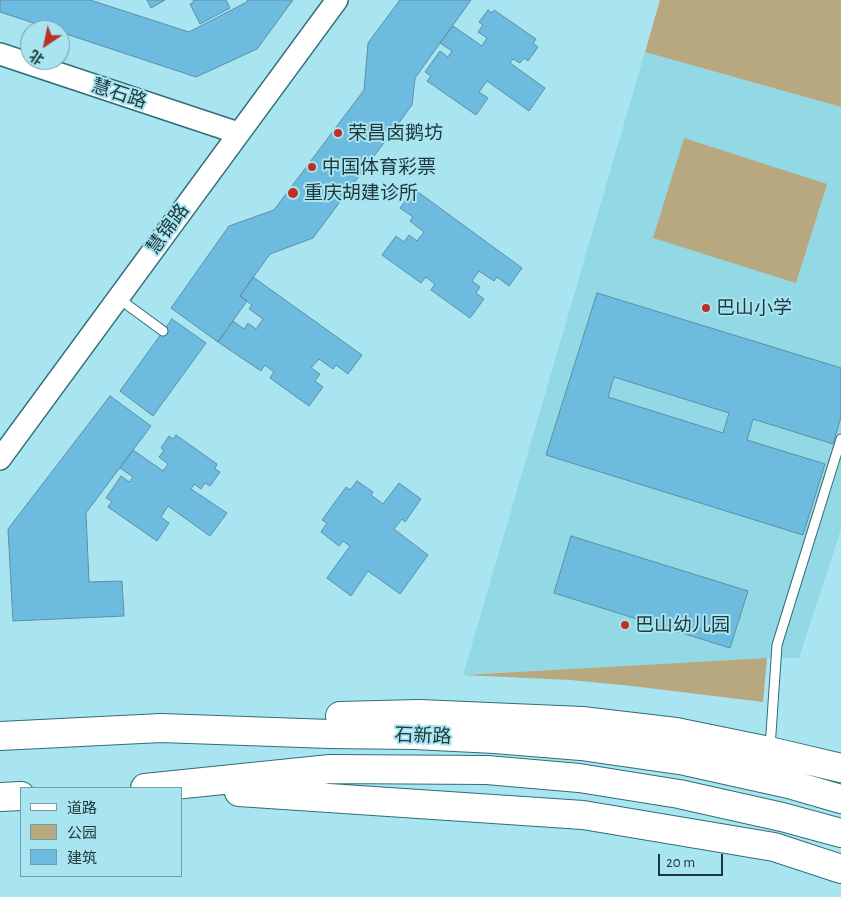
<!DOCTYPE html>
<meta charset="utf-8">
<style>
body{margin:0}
#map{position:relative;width:841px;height:897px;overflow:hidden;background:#a8e5f0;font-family:"Alegreya Sans","Noto Sans SC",sans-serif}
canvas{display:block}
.legend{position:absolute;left:20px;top:787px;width:162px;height:90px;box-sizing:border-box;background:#a8e5f0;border:1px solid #719fa8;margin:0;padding:6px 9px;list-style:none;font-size:15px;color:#1e373b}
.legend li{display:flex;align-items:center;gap:10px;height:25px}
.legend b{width:25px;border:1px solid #719fa8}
.north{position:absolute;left:20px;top:20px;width:50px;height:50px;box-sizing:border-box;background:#a8e5f0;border:1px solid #719fa8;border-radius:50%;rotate:214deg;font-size:14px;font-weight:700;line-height:20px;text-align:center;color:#1e373b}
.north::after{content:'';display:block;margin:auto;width:18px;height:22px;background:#be3026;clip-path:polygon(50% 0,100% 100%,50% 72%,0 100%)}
.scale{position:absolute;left:658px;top:854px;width:65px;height:22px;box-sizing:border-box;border:2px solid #1e373b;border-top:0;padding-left:6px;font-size:15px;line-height:18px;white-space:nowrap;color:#1e373b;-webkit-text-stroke:4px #a8e5f0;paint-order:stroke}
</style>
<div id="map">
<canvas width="841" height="897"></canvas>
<ul class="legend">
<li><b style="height:6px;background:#fff"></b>道路</li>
<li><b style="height:14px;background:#b8a87f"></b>公园</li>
<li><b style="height:14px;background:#6dbcdf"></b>建筑</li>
</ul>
<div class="north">北</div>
<div class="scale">20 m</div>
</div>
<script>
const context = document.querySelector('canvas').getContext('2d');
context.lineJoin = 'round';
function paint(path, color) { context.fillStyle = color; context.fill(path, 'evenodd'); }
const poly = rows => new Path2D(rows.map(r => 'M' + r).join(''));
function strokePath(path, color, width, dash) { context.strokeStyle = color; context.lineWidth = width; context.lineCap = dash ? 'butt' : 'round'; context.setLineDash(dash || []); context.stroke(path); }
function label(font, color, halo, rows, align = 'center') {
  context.font = font + ' "Alegreya Sans","Noto Sans SC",sans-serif'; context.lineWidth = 4; context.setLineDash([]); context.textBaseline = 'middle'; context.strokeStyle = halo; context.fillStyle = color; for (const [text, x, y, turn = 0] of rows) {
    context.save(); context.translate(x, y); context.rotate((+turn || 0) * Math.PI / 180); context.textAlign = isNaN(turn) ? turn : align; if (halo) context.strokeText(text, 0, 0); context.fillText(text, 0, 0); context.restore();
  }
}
const built = poly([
 [645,52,841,107,841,529,799,658,767,658,463,675]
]);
const green = poly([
 [660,0,841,0,841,107,645,52],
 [684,138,827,184,796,283,653,238],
 [767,658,763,702,632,686,570,680,463,675]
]);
const building = poly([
 [0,0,90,0,189,32,245,3,248,0,293,0,257,49,196,77,60,32,60,30,55,30,0,12,0,0],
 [147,0,165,0,151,8,147,0],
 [193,0,226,0,230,8,200,24,190,4,194,2,193,0],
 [400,0,471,0,415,78,412,105,313,238,270,254,240,296,247,301,218,342,171,308,229,226,274,210,364,90,368,43,400,0],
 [488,10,492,13,494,10,536,39,533,43,538,47,528,61,524,58,520,63,513,59,510,63,545,88,529,111,487,81,479,92,488,98,476,115,427,81,431,76,425,72,440,51,448,57,452,51,440,43,453,26,482,46,487,38,478,32,483,25,479,22,488,10],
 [414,189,522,268,509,286,497,277,494,281,479,271,472,281,480,287,476,293,484,299,470,318,431,290,435,284,426,277,421,283,382,255,396,236,404,242,409,235,417,241,424,232,410,221,413,217,400,208,414,189],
 [253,277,362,355,348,374,336,365,333,369,319,359,311,368,320,374,315,381,323,387,309,406,270,378,274,372,265,365,261,371,218,342,233,321,244,329,248,323,256,329,263,319,249,309,252,305,240,296,253,277],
 [597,293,841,368,841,417,833,444,753,419,747,440,825,464,803,535,546,455,597,293],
 [614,377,729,413,723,433,608,397,614,377],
 [172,319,206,343,153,416,120,391,172,319],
 [110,396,151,426,86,513,89,582,122,581,124,616,13,621,8,529,110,396],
 [176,435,217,464,215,469,220,472,210,486,205,483,201,489,194,484,191,489,227,513,210,536,168,506,161,517,169,523,157,541,108,507,112,501,106,498,121,476,129,482,133,477,120,468,133,450,163,471,168,464,159,457,164,450,161,448,169,436,173,439,176,435],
 [357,481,373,492,371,495,383,504,399,483,421,499,405,522,402,519,394,529,428,555,400,594,368,571,351,596,327,578,350,546,343,541,339,546,321,532,327,523,322,520,346,487,350,490,357,481],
 [571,536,748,591,730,648,554,593,571,536]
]);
const service = poly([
 [118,298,163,331],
 [770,748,777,645,841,439]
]);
const tertiary = poly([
 [0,54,238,133],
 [0,459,337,0]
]);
const primary = poly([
 [340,716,419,714,582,721,676,732,769,751,841,768],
 [0,736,161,728,330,734,414,735,495,739,581,746,685,761,789,784,841,799],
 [145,788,330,769,487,770,579,778,679,794,782,817,841,833],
 [239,792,583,815,774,847,841,869],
 [0,797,21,796]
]);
const markers = [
 [338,133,5,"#be3026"],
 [312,167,5,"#be3026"],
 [293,193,6,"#be3026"],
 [706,308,5,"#be3026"],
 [625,625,5,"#be3026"]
];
const streetNames = [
 ["慧石路",119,94,18],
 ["慧锦路",168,229,-54],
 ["石新路",423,736,2]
];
const poiNames = [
 ["荣昌卤鹅坊",348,133],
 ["中国体育彩票",322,167],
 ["重庆胡建诊所",304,193],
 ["巴山小学",716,308],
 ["巴山幼儿园",635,625]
];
paint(built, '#92d9e5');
paint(green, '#b8a87f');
paint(building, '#6dbcdf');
strokePath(building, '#5d8ea6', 1);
strokePath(service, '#316e77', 11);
strokePath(tertiary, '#316e77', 24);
strokePath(primary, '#316e77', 30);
strokePath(service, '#fff', 9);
strokePath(tertiary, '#fff', 21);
strokePath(primary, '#fff', 28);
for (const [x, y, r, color] of markers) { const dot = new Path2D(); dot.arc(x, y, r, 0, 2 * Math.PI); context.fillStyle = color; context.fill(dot); strokePath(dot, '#a8e5f0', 2); }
label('19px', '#1e373b', '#a8e5f0', streetNames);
label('19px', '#1e373b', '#a8e5f0', poiNames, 'left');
</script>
